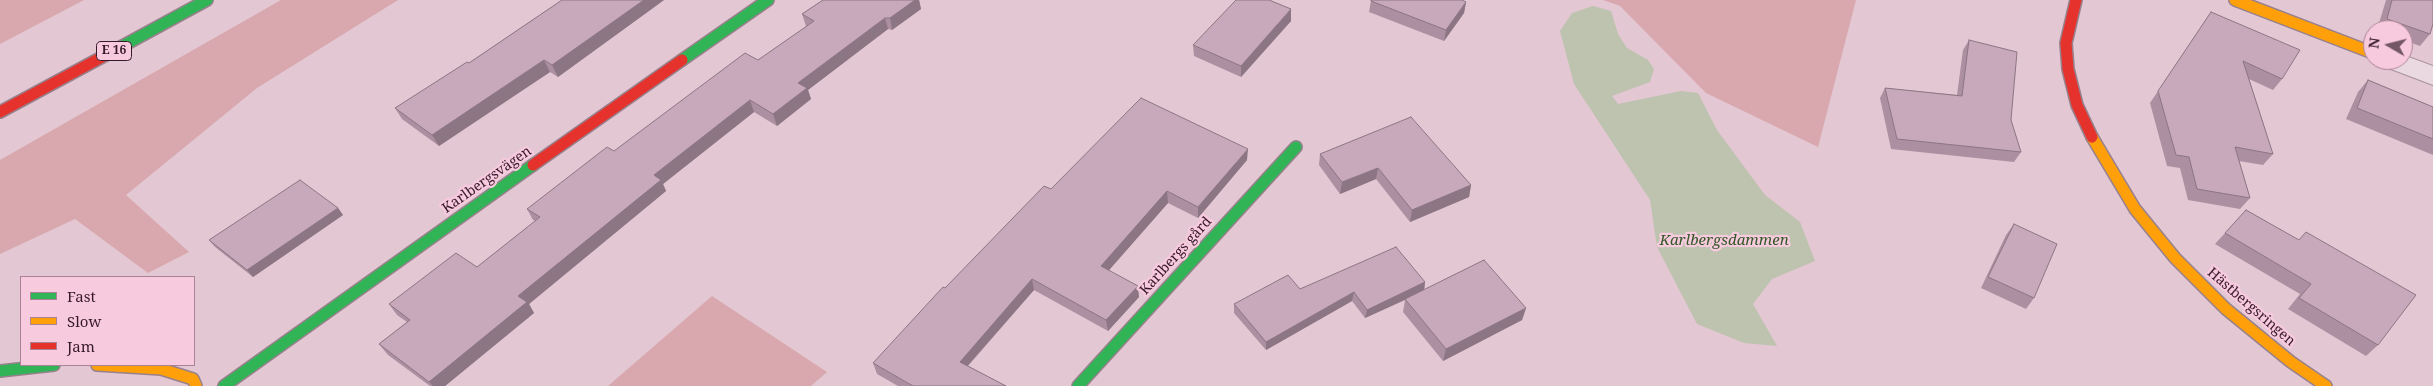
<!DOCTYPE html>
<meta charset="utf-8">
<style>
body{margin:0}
#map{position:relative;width:2433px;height:386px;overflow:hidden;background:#e3c7d3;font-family:"Noto Serif",serif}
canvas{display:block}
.legend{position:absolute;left:20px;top:276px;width:175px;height:90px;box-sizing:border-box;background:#f8cadd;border:1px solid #aa8496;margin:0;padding:6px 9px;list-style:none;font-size:15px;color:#361a2c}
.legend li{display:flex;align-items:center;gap:10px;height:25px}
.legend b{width:25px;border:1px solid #aa8496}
.north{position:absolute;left:2363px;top:20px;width:50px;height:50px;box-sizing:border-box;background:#f8cadd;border:1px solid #aa8496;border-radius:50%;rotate:278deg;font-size:14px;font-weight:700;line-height:20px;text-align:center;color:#361a2c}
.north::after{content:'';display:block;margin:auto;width:18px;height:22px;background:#735766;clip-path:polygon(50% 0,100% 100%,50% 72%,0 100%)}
</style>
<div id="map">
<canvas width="2433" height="386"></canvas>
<ul class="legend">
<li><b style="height:6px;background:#30b455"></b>Fast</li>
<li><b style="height:6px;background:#ff9f0a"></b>Slow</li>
<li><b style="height:6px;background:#e5322d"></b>Jam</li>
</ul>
<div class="north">N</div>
</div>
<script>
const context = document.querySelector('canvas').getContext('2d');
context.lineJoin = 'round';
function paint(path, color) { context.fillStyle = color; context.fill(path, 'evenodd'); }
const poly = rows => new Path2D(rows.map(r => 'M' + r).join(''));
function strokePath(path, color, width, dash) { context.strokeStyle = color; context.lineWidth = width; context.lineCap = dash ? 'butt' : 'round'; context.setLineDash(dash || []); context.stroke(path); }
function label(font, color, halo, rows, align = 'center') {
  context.font = font + ' "Noto Serif",serif'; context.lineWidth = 4.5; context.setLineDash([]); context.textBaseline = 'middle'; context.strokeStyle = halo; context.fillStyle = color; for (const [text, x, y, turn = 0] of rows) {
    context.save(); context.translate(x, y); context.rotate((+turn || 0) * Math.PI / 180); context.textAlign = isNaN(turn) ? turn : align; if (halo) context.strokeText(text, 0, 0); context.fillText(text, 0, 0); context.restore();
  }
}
const green = poly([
 [0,0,84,0,0,44],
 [281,0,398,0,257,88,126,195,189,252,148,273,75,219,0,254,0,160],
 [1603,0,1856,0,1818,147,1706,93,1620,6],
 [712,296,827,372,811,386,608,386]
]);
const water = poly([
 [1593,6,1611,11,1618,34,1627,48,1648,60,1654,69,1650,82,1612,96,1618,104,1681,91,1698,93,1717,130,1765,195,1800,222,1815,261,1772,279,1753,304,1777,346,1744,343,1697,324,1657,247,1650,200,1574,84,1560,31,1572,13]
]);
const street = poly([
 [2403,55,2433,66,2433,85,2383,66,2379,60,2403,60,2403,55]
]);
const fast = poly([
 [117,49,207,0],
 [682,60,768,0],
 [0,371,54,365],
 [224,386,533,165],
 [1078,386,1296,147]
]);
const slow = poly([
 [2235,0,2373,53],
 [2092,137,2135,209,2175,258,2226,309,2291,362,2326,386],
 [97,365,161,369,193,379,196,386]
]);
const jam = poly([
 [2076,0,2066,43,2068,69,2077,105,2092,137],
 [0,112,117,49],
 [533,165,682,60]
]);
const wall = poly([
 [562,0,664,0,558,77,550,72,439,146,402,119,395,108,469,63],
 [823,0,919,0,921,9,892,30,888,29,808,90,811,99,777,126,754,112,663,184,666,191,529,304,534,313,445,386,430,386,388,355,379,344,407,322,397,315,389,304,477,267,536,221,533,220,527,209,614,151,758,60,807,26,806,26,802,14],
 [2386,0,2433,0,2430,34,2420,46,2403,40,2403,30,2377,30],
 [1371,1,1466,2,1464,13,1444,41,1369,12],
 [2211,12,2282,79,2273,90,2249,79,2273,154,2263,165,2239,161,2250,198,2240,209,2188,200,2180,168,2167,166,2150,103],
 [1291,21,1241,77,1194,56,1193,45],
 [1969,40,2011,120,2021,152,2014,162,1891,149,1880,98,1885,88,1957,95,1963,50],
 [2368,80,2433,107,2433,155,2346,119,2358,92],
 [1320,154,1471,185,1469,197,1410,222,1376,179,1340,194,1319,165],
 [1247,160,1198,218,1168,203,1109,270,1139,297,1108,331,1034,290,968,366,1006,386,898,386,877,374,873,363,945,288,1051,189],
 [338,208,343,215,253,277,215,247,209,240],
 [2246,210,2378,345,2366,356,2288,309,2300,294,2215,244],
 [2014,224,2034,298,2026,309,1981,288,2006,235],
 [1425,282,1424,290,1526,308,1522,320,1443,361,1403,312,1405,300,1365,318,1352,301,1266,350,1234,313,1234,304,1300,289]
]);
const shadedWall = poly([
 [644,0,664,0,558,77,552,65],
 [915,0,919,0,921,9,892,30,890,18],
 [1466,2,1464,13,1444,41,1446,30],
 [1291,9,1291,21,1241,77,1241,66],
 [885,18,888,29,808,90,811,99,777,126,773,114,798,83],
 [544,60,550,72,439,146,432,135],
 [750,100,754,112,663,184,666,191,529,304,534,313,445,386,433,386,429,382,518,296,654,175],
 [1248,149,1247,160,1198,218,1198,207],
 [1378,168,1376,179,1340,194,1342,182],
 [1471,185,1469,197,1410,222,1412,210],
 [1167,191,1168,203,1103,277,1101,266],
 [338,208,343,215,253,277,247,270],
 [1032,279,1034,290,962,372,960,362],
 [1425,282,1424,291,1365,318,1367,310],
 [1138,286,1139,297,1108,331,1106,320],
 [1354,292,1352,301,1266,350,1266,342],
 [1526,308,1522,320,1443,361,1446,349]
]);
const building = poly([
 [562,0,644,0,552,65,544,60,432,135,395,108,467,62,469,63,562,0],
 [823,0,915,0,890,18,885,18,798,83,807,88,773,114,750,100,654,175,661,180,518,296,527,302,429,382,379,344,410,320,389,304,456,253,477,267,540,217,527,209,607,147,614,151,745,53,758,60,814,21,802,14,823,0],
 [1236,0,1269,0,1291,9,1241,66,1193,45,1236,0],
 [1371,0,1462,0,1466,2,1446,30,1371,1,1371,0],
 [2392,0,2433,0,2433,24,2430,34,2387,19,2392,0],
 [2211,12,2300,50,2282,79,2243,61,2273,154,2235,147,2250,198,2197,189,2189,157,2176,155,2158,91,2211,12],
 [1969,40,2017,52,2011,120,2021,152,1897,139,1885,88,1962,96,1969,40],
 [2368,80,2433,107,2433,139,2357,108,2368,80],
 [1141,98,1248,149,1198,207,1167,191,1101,266,1138,286,1106,320,1032,279,960,362,1006,386,913,386,873,363,943,287,945,288,1044,186,1051,189,1141,98],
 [1411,117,1471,185,1412,210,1378,168,1342,182,1320,154,1411,117],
 [300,180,338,208,247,270,209,240,300,180],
 [2246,210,2299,240,2306,232,2416,295,2378,345,2299,298,2311,284,2225,233,2246,210],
 [2014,224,2057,244,2034,298,1988,277,2014,224],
 [1396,247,1425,282,1367,310,1354,292,1266,342,1234,304,1288,275,1300,289,1396,247],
 [1484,260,1526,308,1446,349,1405,299,1484,260]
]);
const shields = [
 [114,51,35]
];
const shieldNames = [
 ["E 16",114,51]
];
const streetNames = [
 ["Karlbergsvägen",487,180,-35],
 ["Karlbergs gård",1176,256,-48],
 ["Hästbergsringen",2251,307,41]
];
const waterNames = [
 ["Karlbergsdammen",1724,241]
];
paint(green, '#d8a8ae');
paint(water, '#bdc3af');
strokePath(street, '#a8919c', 2);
strokePath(fast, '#97818c', 14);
strokePath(slow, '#97818c', 14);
strokePath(jam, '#97818c', 14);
paint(street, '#ebd9e1');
strokePath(fast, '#30b455', 11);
strokePath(slow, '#ff9f0a', 11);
strokePath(jam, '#e5322d', 11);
paint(wall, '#ac90a1');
paint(shadedWall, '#8c7683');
paint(building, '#c8a8bb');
strokePath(building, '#8c7683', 1);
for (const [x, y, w] of shields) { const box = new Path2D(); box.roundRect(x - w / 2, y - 9.5, w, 19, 4); context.fillStyle = '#f8cadd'; context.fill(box); strokePath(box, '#361a2c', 1); }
label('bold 12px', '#361a2c', null, shieldNames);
label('14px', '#361a2c', '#f8cadd', streetNames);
label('italic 15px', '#315727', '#f8cadd', waterNames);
</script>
